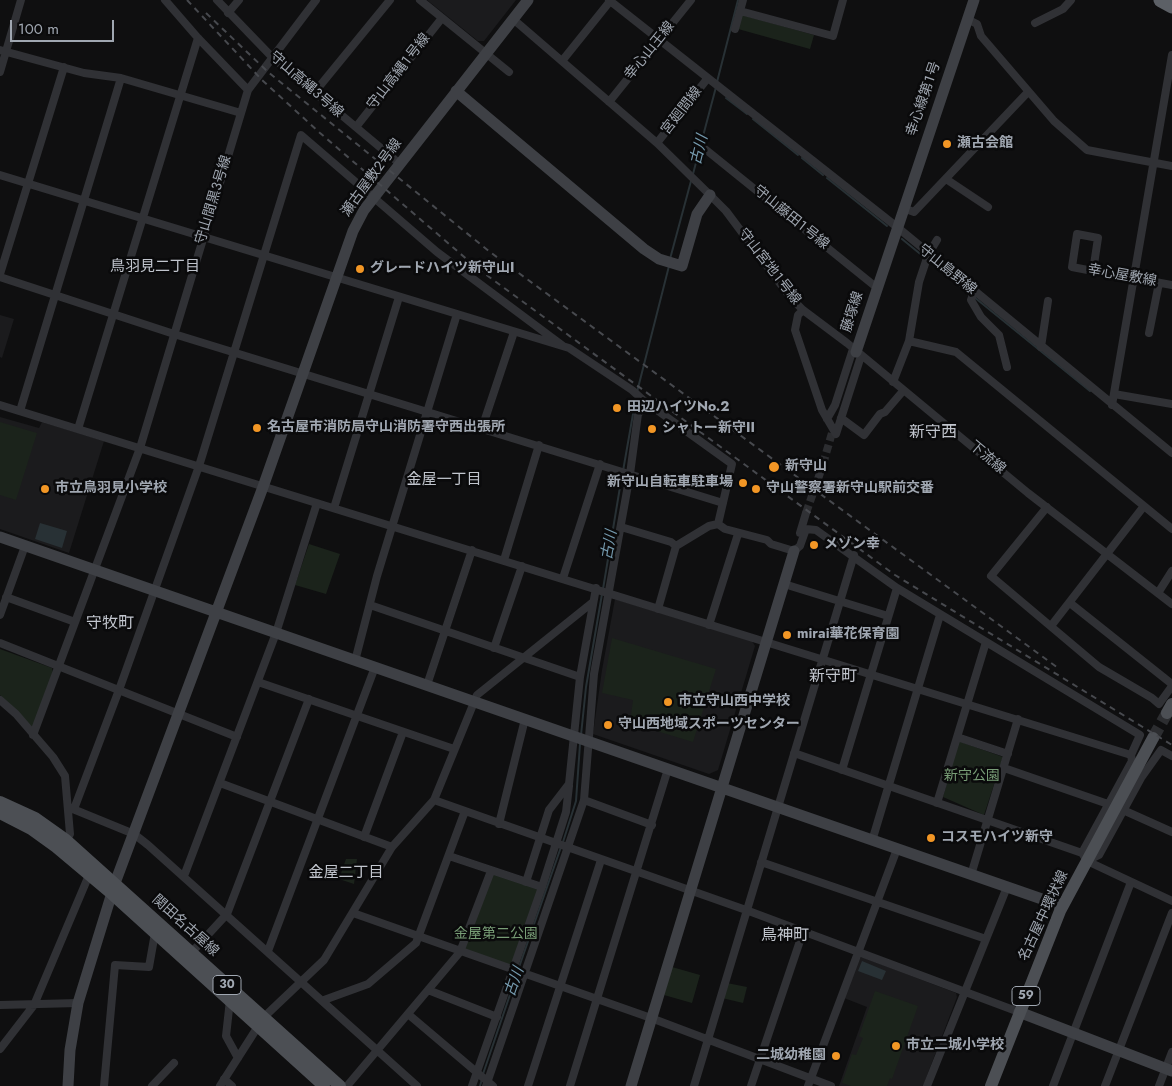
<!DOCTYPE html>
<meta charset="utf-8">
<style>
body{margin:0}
#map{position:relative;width:1172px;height:1086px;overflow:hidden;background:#0f0f10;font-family:Jost,sans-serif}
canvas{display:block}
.scale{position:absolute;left:10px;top:20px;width:104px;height:22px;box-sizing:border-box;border:2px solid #a0a7b1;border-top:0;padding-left:6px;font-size:15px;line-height:18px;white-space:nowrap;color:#a0a7b1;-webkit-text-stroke:4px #0a0a0b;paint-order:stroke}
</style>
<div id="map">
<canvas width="1172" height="1086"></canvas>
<div class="scale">100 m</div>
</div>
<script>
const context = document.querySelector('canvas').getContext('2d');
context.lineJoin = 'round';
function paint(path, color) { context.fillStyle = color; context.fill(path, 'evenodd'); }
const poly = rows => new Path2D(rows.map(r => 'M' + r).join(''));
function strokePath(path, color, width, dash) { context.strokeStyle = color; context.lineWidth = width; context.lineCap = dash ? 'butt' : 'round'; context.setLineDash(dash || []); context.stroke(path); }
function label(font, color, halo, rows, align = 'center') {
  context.font = font + ' Jost,"Noto Sans JP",sans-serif'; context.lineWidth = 5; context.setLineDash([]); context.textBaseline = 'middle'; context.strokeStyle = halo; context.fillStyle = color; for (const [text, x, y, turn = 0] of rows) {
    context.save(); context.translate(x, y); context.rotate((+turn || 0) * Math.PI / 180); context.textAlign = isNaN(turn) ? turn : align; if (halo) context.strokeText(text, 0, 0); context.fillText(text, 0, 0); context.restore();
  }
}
const built = poly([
 [427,0,516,0,484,41,478,41],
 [0,315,14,319,2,358,0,357],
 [0,417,39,428,42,422,104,441,69,553,0,529],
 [615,599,752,641,755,646,718,770,709,774,593,734,602,670],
 [862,957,956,993,957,997,923,1086,839,1086,867,1007,844,998,859,959]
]);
const green = poly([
 [742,15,814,35,810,49,738,29],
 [0,422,37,433,16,500,0,495],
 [309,544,340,554,326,594,295,585],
 [612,638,716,669,693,742,630,723,633,700,602,693],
 [0,649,52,668,53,673,35,726,30,728,0,695],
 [958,741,1003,757,984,815,943,797],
 [346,859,357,859,354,884,339,879],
 [492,873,540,889,512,969,463,950],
 [672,967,700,975,692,1003,664,995],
 [727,983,747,987,743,1003,722,998],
 [875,991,918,1006,892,1079,890,1078,887,1086,851,1086,842,1083,852,1054,856,1055,863,1038,859,1036]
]);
const water = poly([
 [40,523,67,531,62,548,35,539],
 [862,961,886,971,882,980,858,971]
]);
const stream = poly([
 [717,82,738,0],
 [726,98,747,114],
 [753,119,798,155],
 [802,158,823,175],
 [693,174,716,87],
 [827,178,887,226],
 [902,239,924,257],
 [670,259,691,181],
 [929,261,970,294],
 [974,297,1090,391],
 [637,392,669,266],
 [623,471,636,397],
 [603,589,622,475],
 [581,735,586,687,602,594],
 [563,842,576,801,580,744],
 [518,970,561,847],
 [483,1074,517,974],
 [480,1086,482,1079]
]);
const streetTunnel = poly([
 [823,464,834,426],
 [806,513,818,479]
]);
const primaryTunnel = poly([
 [1153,738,1167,713]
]);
const street = poly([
 [165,0,198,38,248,90],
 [217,0,272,57,400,164],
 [420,0,509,72],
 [609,0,897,227,1172,453],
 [740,11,833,36,843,0],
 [228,13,239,0],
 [513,19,657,143,710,195,726,211,791,298,803,310,847,343,1028,493,1172,604],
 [967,19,977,24,981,36,1054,121,1087,150,1172,166],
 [1035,23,1063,9,1071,0],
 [735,29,743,0],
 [0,50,84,73,121,78,241,113],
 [562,61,611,0],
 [0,72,21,0],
 [314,93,390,0],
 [609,102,691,0],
 [356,127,442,18],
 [657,143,707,79],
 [705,149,876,287],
 [0,175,569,348,632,390,643,400,732,464,718,524],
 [946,179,988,207],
 [903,208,914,212,1028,92],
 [1093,271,1098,238,1077,234,1072,267,1093,271,1134,278,1172,285],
 [0,274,64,67],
 [0,277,174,334,723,503],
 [974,292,971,300,981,317,999,335,1007,367],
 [803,310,798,315,795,330,822,410,836,434,861,356],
 [1149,333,1159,283],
 [909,341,956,352,1172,529],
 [1041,347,1048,301],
 [893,382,909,341,919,282,928,255,937,240],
 [1114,394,1172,404],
 [0,405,1131,755],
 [1112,405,1172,55],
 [20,411,121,78],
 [841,418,864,435,880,414,885,412,903,391],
 [827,419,835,405,853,349],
 [482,428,514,332],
 [78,429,198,38],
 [818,479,823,464],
 [1047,507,991,576,1099,667,1152,698,1159,704,1172,686],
 [334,508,399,297],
 [621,527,671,542,676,546],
 [800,533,806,513],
 [794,551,800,546,806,529,816,530,897,588,1140,735,1131,755,1132,761,1082,853],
 [504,560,539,445],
 [563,578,600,464],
 [784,584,888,616],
 [1158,593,1172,571],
 [6,597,75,622],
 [1070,603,1172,684],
 [370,605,580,677],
 [658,609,676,546,709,526,718,524,725,529,767,540,771,544,794,551],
 [0,615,25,546],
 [709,625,738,534],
 [1051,626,1144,506],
 [0,643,237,737],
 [494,648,522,566],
 [355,661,377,576,457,314],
 [258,682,454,749],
 [427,685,472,550],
 [0,700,16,714,53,757,65,776,70,834,66,840],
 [33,735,140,448,248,90,316,0],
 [957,737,1008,754],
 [794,753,1082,853,1087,861,1172,901],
 [1004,768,1108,804],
 [842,770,897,588],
 [220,783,392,847],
 [434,800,746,910,1019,1012],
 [584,800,652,825],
 [937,803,986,642],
 [68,807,134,834,148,845,417,1086],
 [74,809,119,690,199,466,301,135,437,252,563,346],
 [1123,810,1172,832],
 [499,824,525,719],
 [364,837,403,732],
 [872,841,940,615],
 [449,856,542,887,472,1086],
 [1089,860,1099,855,1141,778,1161,750,1172,756],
 [761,862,986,939],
 [971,875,1018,719],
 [184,876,276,633,317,503],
 [526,882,549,810,569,784,580,677,596,588],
 [542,887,566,812,569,786],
 [353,913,651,1018,831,1086],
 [268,951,375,667],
 [191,953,227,914,309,699],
 [428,990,497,1017],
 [230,1000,226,1036,238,1058],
 [324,1000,368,984,416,943,465,811],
 [0,1005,78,1003],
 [408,1014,493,1086],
 [0,1049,34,1005,89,875],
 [224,1079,232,1086],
 [104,1086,115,965,149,967,155,933],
 [152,1086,174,1063],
 [220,1086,264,1017,324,960,392,847,434,800,477,695,593,602],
 [347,1086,460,952,491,871],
 [486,1086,584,800,594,674,630,474,638,414,647,404],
 [528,1086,601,860],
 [570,1086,668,769],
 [694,1086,854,555],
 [751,1086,803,932],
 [808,1086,897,849],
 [927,1086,1007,887],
 [1053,1086,1131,882],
 [1105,1086,1172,913],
 [1159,1086,1172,1052]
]);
const secondary = poly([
 [456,91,644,249,659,259,682,266,697,214,710,195],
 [856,352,974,0],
 [0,537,1062,906],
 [1019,1012,1172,1071],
 [68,1086,70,1050,78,1003,115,883,263,487,353,231,364,210,528,0],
 [631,1086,794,551]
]);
const primary = poly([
 [1167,713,1172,704],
 [0,802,35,818,66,840,340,1086],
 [0,813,31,829,56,847,112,894,324,1086],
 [991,1086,1060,911,1153,738]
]);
const highway = poly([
 [1161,0,1172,6]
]);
const rail = poly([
 [187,0,262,80,320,133,477,268,895,575,1172,745],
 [206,13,268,72,490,252,1058,668]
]);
const markers = [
 [947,144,5,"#f29625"],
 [360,269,5,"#f29625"],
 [617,408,5,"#f29625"],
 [257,428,5,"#f29625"],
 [652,429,5,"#f29625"],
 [774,467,6,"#f29625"],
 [743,483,5,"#f29625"],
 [45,489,5,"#f29625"],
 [756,489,5,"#f29625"],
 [814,545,5,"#f29625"],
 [787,635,5,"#f29625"],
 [668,702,5,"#f29625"],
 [608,725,5,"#f29625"],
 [931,838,5,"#f29625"],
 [896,1046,5,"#f29625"],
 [836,1056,5,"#f29625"]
];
const shields = [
 [227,985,28],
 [1026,996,28]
];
const shieldNames = [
 ["30",227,985],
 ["59",1026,996]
];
const streetNames = [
 ["幸心山王線",650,51,-51],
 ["守山高縄１号線",399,72,-52],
 ["守山高縄３号線",306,85,41],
 ["幸心線第１号",924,99,-71],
 ["宮廻間線",682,111,-52],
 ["瀬古屋敷２号線",372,178,-54],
 ["守山間黒３号線",214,200,-73],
 ["守山藤田１号線",791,218,39],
 ["守山宮地１号線",769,267,52],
 ["守山島野線",947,270,39],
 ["幸心屋敷線",1122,276,10],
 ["藤塚線",853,312,-72],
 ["下流線",987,458,40],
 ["名古屋中環状線",1044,916,-65],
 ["関田名古屋線",185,926,42]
];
const poiNames = [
 ["瀬古会館",957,144],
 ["グレードハイツ新守山I",370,269],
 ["田辺ハイツNo.2",627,408],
 ["名古屋市消防局守山消防署守西出張所",267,428],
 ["シャトー新守II",662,429],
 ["新守山",785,467],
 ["新守山自転車駐車場",733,483,"right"],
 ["市立鳥羽見小学校",55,489],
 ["守山警察署新守山駅前交番",766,489],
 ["メゾン幸",824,545],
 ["mirai華花保育園",797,635],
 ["市立守山西中学校",678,702],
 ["守山西地域スポーツセンター",618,725],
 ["コスモハイツ新守",941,838],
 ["市立二城小学校",906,1046],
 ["二城幼稚園",826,1056,"right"]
];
const parkNames = [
 ["新守公園",972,777],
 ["金屋第二公園",496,935]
];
const waterNames = [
 ["古川",700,150,-76],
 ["古川",610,545,-80],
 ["古川",515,982,-71]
];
const neighbourhoodNames = [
 ["鳥羽見二丁目",155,267],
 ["金屋一丁目",444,480],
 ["金屋二丁目",346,873]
];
const quarterNames = [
 ["新守西",933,433],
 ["守牧町",110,624],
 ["新守町",833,677],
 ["鳥神町",785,936]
];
paint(built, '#1b1b1d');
paint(green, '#1b231b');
paint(water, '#283135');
strokePath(stream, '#283135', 2);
strokePath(streetTunnel, '#2c2d30', 8, [8, 4]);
strokePath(primaryTunnel, '#2c2d30', 12, [12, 6]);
strokePath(street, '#303135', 8);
strokePath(secondary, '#3e4045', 11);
strokePath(primary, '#4c4f54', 12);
strokePath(highway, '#5c6066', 15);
strokePath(rail, '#47494e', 2, [6, 5]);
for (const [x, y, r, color] of markers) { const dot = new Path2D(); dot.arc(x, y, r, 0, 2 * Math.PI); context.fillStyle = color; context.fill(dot); strokePath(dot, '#0a0a0b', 2); }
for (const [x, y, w] of shields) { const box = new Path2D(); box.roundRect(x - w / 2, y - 9.5, w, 19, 4); context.fillStyle = '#0a0a0b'; context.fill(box); strokePath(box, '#a0a7b1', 1); }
label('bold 12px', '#a0a7b1', null, shieldNames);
label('14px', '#a0a7b1', '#0a0a0b', streetNames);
label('bold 14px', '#a0a7b1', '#0a0a0b', poiNames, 'left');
label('14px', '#789d76', '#0a0a0b', parkNames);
label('italic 15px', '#759aae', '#0a0a0b', waterNames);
label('15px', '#c1c5cd', '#0a0a0b', neighbourhoodNames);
label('16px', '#c1c5cd', '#0a0a0b', quarterNames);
</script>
